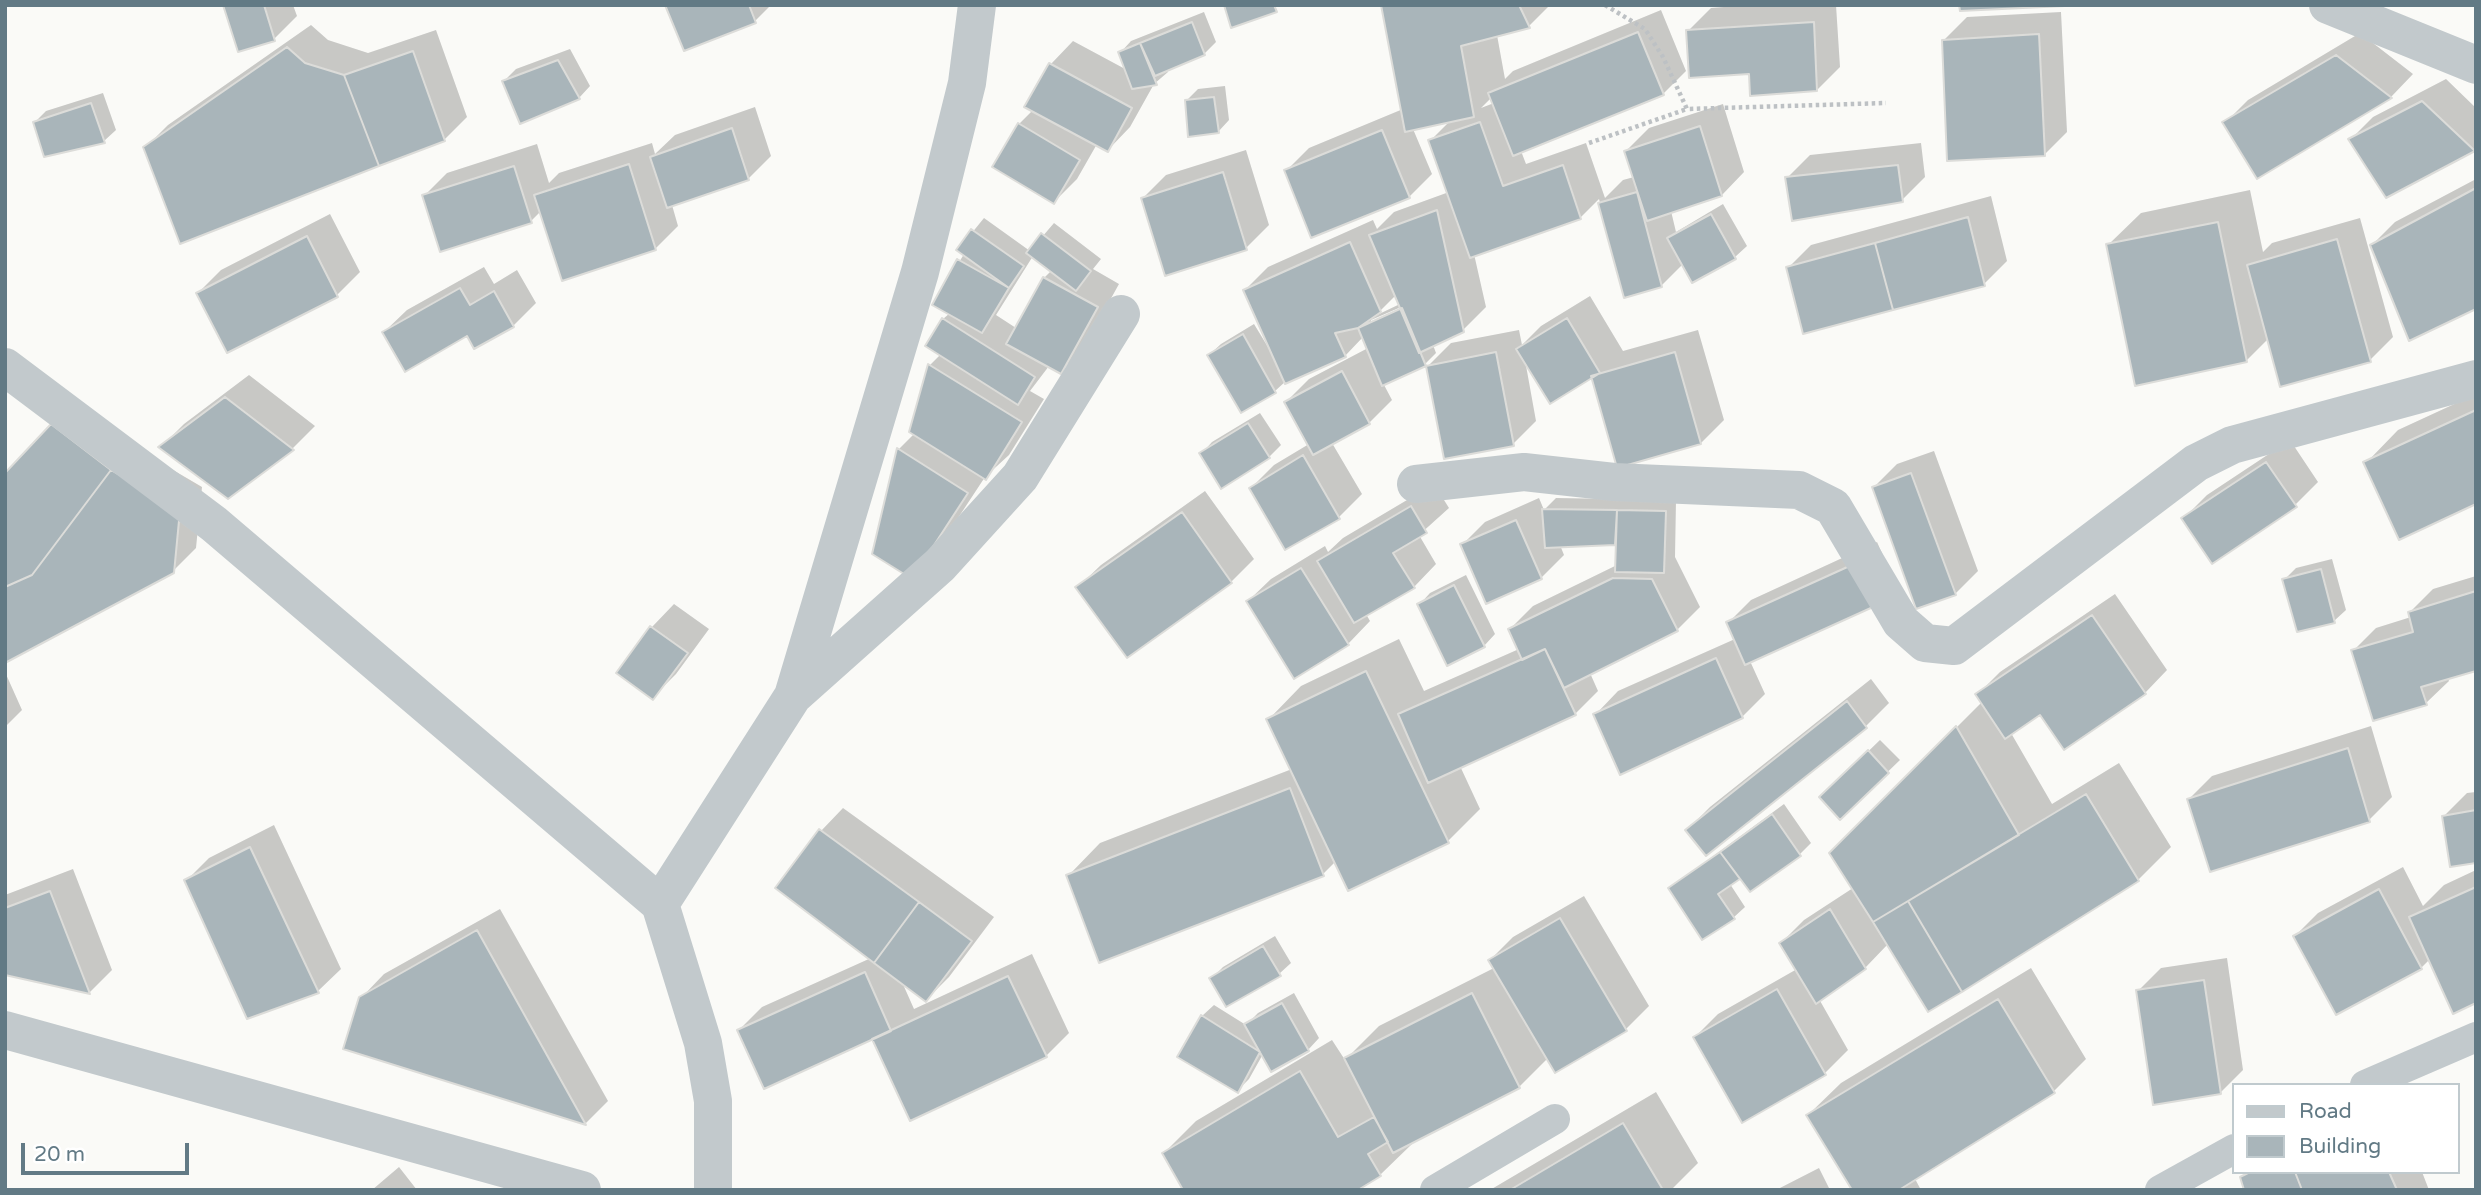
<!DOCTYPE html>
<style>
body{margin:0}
#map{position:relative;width:2481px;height:1195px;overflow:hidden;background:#fafaf7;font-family:"Varela Round",sans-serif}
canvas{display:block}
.frame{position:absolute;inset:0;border:7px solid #627a85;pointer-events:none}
.legend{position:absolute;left:2232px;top:1083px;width:228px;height:91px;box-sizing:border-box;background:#fff;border:2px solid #c0cace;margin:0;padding:9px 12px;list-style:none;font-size:21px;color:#627a85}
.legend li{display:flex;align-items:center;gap:14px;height:35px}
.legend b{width:35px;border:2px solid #c0cace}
.scale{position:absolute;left:21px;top:1143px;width:168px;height:32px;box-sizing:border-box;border:4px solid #627a85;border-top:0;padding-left:9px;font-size:21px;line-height:24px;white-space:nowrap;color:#627a85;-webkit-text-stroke:5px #fff;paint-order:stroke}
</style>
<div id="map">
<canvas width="2481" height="1195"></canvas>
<div class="frame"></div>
<ul class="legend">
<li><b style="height:9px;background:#c2c9cc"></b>Road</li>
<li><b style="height:19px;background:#a9b5ba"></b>Building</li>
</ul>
<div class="scale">20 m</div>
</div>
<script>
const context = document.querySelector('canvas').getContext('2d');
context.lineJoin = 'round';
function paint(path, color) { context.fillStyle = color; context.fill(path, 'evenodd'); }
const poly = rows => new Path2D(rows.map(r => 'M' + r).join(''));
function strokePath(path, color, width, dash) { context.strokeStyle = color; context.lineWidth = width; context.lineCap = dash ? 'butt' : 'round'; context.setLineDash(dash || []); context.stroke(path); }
const shadow = poly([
 [225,5,293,5,297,16,274,39],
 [667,5,771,5,755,21],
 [1382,5,1550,5,1529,26,1497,35,1505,79,1513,71,1661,10,1686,71,1663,94,1521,151,1526,164,1586,143,1605,198,1623,180,1634,177,1626,151,1649,128,1723,104,1744,172,1722,195,1671,211,1676,232,1723,204,1747,246,1735,257,1683,264,1662,285,1625,296,1599,199,1581,217,1474,254,1486,307,1463,330,1433,345,1436,353,1425,364,1383,383,1392,400,1369,423,1332,443,1362,494,1339,517,1286,548,1251,488,1274,465,1309,444,1286,402,1309,379,1368,348,1363,337,1345,356,1286,381,1275,391,1241,410,1209,355,1221,344,1254,324,1268,347,1270,346,1245,290,1268,267,1373,220,1377,229,1394,212,1449,192,1430,141,1451,120,1413,129,1432,174,1409,197,1286,171,1309,148,1403,109],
 [1492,97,1494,103,1481,108],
 [1396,295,1400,304,1377,315,1376,315],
 [1408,304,1409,307,1371,324,1371,320],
 [1749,5,1836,5,1840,67,1817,90,1751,72,1688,31,1711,8],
 [1204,12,1216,42,1204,54,1167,69,1168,72,1154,84,1130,127,1108,150,1097,144,1077,179,1054,202,1019,124,1033,110,1051,64,1073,41,1127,70,1120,53,1131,41],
 [2061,12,2067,132,2044,155,1944,40,1967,17],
 [311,25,328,40,368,53,436,30,467,117,444,140,145,148,168,125],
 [2360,33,2413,74,2391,97,2257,177,2225,123,2248,100],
 [570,49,590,86,579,98,504,81,516,69],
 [2446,79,2476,108,2476,148,2386,196,2350,140,2373,117],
 [1225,86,1229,120,1218,132,1186,101,1198,89],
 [103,93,116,130,104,141,35,122,46,111],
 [755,107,771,156,748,179,672,205,678,226,655,249,541,211,531,221,424,196,447,173,537,144,549,183,559,173,652,143,655,154,675,135],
 [1921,143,1925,177,1902,200,1787,178,1810,155],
 [1246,150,1269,225,1246,248,1143,198,1166,175],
 [2476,179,2476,307,2372,245,2395,222],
 [2250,190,2263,252,2272,243,2360,218,2393,337,2370,360,2269,338,2246,361,2108,245,2141,213],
 [1991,196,2007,261,1984,284,1788,268,1811,245],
 [330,214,360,272,337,295,198,293,221,270],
 [984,218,1030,251,1054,223,1101,259,1093,269,1119,284,1083,349,1060,372,1049,366,1030,391,1044,399,1009,455,985,477,935,553,899,449,915,433,911,432,930,365,941,354,943,319,950,313,934,304,964,254,958,250],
 [1033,256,1052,270,1044,278,1016,328,996,315],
 [484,267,494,284,517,270,536,303,513,326,468,334,384,332,407,310],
 [1590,296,1623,351,1698,330,1724,420,1701,443,1593,376,1525,360,1536,421,1513,444,1428,366,1451,343,1519,330,1522,345,1541,326],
 [249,375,315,426,293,448,228,496,161,447,184,424],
 [2476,394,2476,502,2366,463,2398,430],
 [1260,413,1281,445,1269,457,1201,454,1212,442],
 [2290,440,2318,482,2295,505,2184,518,2207,495],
 [134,447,202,487,196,548,173,571,5,661,5,472,6,474],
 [1934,451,1978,571,1955,594,1874,487,1897,464],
 [1434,484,1449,508,1419,535,1436,564,1414,587,1366,614,1370,621,1348,644,1248,601,1271,579,1325,546,1328,552,1343,538],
 [1205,491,1254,559,1231,582,1078,587,1101,565],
 [1539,498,1544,510,1556,498,1676,500,1675,557,1700,607,1677,630,1590,673,1598,691,1575,714,1460,766,1480,809,1448,841,1336,861,1323,874,1068,876,1100,843,1292,769,1269,719,1301,686,1399,639,1424,691,1519,649,1510,629,1533,606,1617,565,1618,543,1560,545,1564,555,1541,578,1462,545,1485,522],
 [1877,542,1895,582,1750,661,1765,694,1742,717,1596,714,1618,691,1735,639,1728,623,1751,600],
 [2332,559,2346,610,2334,621,2284,580,2296,568],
 [1466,575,1495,634,1484,646,1419,605,1430,593],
 [2476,576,2476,669,2448,678,2449,681,2426,703,2353,651,2376,628,2411,617,2410,612,2433,589],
 [2115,594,2167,670,2145,693,2040,713,2011,733,2052,804,2119,763,2171,847,2138,880,1961,990,1888,944,1865,968,1819,999,1848,1050,1825,1073,1695,1037,1718,1014,1797,969,1781,943,1804,920,1853,888,1831,853,1982,702,1977,695,2000,672],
 [674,604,709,629,676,674,653,697,652,627],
 [5,672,22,710,5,727],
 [1871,679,1889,703,1866,726,1706,854,1687,830,1710,807],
 [2371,726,2392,797,2369,820,2189,799,2212,776],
 [1880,740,1900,760,1840,818,1821,797],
 [2476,792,2476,861,2444,816,2467,793],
 [1784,804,1811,843,1800,854,1730,884,1745,907,1733,918,1670,888],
 [843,808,994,917,949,977,926,1000,902,982,914,1009,1032,954,1069,1033,1046,1056,873,1037,739,1030,762,1007,871,958,821,831],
 [274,825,341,969,318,991,186,881,209,858],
 [2403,867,2423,906,2444,885,2476,870,2476,1001,2430,959,2421,968,2295,936,2318,913],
 [73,869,112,970,89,993,5,973,5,895],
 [1584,896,1649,1006,1626,1029,1555,1071,1548,1058,1519,1087,1413,1143,1380,1175,1355,1190,1164,1153,1196,1121,1332,1040,1345,1060,1379,1026,1494,968,1490,960,1513,937],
 [500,909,608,1101,586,1123,345,1048,361,998,384,974],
 [1275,936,1291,963,1279,974,1211,979,1223,967],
 [2227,958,2243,1070,2220,1093,2138,991,2161,968],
 [2031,968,2086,1059,2054,1091,1914,1177,1921,1190,1853,1190,1808,1115,1841,1083],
 [1294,993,1319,1038,1308,1050,1263,1054,1249,1079,1237,1091,1202,1016,1214,1005,1246,1025,1258,1013],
 [1656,1092,1698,1163,1671,1190,1490,1190],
 [399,1167,417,1190,372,1190],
 [1819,1168,1830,1190,1776,1190],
 [2246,1172,2422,1172,2429,1190,2246,1190,2242,1177]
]);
const building = poly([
 [223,5,264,5,275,41,238,52,223,5],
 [665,5,749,5,756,23,684,51,665,5],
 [1224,5,1274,5,1277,12,1231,28,1224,5],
 [1381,5,1519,5,1530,28,1461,46,1474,117,1405,132,1381,5],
 [1959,5,2065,5,2065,6,1960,11,1959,5],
 [1192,22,1205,55,1155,76,1140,43,1192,22],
 [1814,22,1817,91,1750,96,1749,74,1689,78,1686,30,1814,22],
 [1638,32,1664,95,1513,156,1488,93,1638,32],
 [2039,34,2045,156,1947,161,1942,40,2039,34],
 [1140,43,1157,85,1132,89,1118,52,1140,43],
 [287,47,305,63,344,75,379,166,180,244,143,147,287,47],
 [413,51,445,141,379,166,344,75,413,51],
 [2336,55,2392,98,2257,179,2222,122,2336,55],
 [558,60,580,99,520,124,502,81,558,60],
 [1049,63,1132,108,1108,152,1024,107,1049,63],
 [1214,97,1219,133,1188,137,1185,100,1214,97],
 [2422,101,2475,151,2386,198,2348,139,2422,101],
 [91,103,105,143,44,157,33,122,91,103],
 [1480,122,1503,186,1563,165,1581,219,1470,258,1428,140,1480,122],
 [1018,123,1080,160,1054,204,992,167,1018,123],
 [1700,126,1722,196,1647,221,1624,151,1700,126],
 [732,128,749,180,667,208,650,157,732,128],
 [1382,130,1410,198,1311,238,1284,170,1382,130],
 [629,164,656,250,562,281,534,195,629,164],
 [1898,165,1903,202,1792,221,1785,177,1898,165],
 [514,166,532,223,440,252,422,195,514,166],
 [1223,172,1247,250,1165,276,1141,198,1223,172],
 [2476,188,2476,309,2409,341,2370,245,2476,188],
 [1637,192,1662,287,1624,298,1598,203,1637,192],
 [1437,210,1464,332,1419,353,1369,235,1437,210],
 [1711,214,1736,259,1692,283,1667,238,1711,214],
 [1968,217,1985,286,1893,310,1875,243,1968,217],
 [2218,222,2247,362,2135,386,2106,244,2218,222],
 [971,229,1024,266,1009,288,956,250,971,229],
 [1041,233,1091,271,1076,291,1026,253,1041,233],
 [307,236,338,297,227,353,196,293,307,236],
 [2337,239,2371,362,2280,387,2247,265,2337,239],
 [1350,242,1381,312,1358,328,1335,333,1346,357,1285,384,1243,290,1350,242],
 [1875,243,1893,310,1803,334,1786,267,1875,243],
 [957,259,1009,288,982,333,932,305,957,259],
 [1043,277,1098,307,1061,374,1006,344,1043,277],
 [460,288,470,305,494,291,514,327,474,349,467,336,405,372,382,332,460,288],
 [1402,308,1426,366,1382,386,1358,328,1402,308],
 [942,318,1035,377,1018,405,925,346,942,318],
 [1567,318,1600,373,1550,404,1516,349,1567,318],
 [1243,334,1276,393,1241,413,1207,355,1243,334],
 [1496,352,1514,446,1444,459,1426,366,1496,352],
 [1675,352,1701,444,1617,468,1591,376,1675,352],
 [928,364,1022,422,986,480,909,432,928,364],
 [1342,371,1370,424,1313,455,1284,402,1342,371],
 [225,397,294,450,228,499,158,447,225,397],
 [2476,410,2476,504,2399,540,2363,462,2476,410],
 [1248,423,1270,458,1221,489,1199,453,1248,423],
 [51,424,111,470,32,575,5,587,5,473,51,424],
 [897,448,968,493,912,579,872,554,897,448],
 [1303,455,1340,519,1285,550,1249,488,1303,455],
 [2266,462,2297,507,2212,564,2181,518,2266,462],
 [111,470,180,510,174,573,5,663,5,587,32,575,111,470],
 [1911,473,1956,595,1916,609,1872,487,1911,473],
 [1411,506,1427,533,1393,553,1415,588,1354,623,1317,561,1411,506],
 [1542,509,1617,510,1615,545,1545,548,1542,509],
 [1617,510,1666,511,1664,573,1615,572,1617,510],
 [1182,512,1232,583,1127,658,1075,587,1182,512],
 [1516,520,1542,579,1486,604,1460,544,1516,520],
 [1854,564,1873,607,1745,665,1726,622,1854,564],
 [1301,568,1349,645,1294,679,1246,601,1301,568],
 [2321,569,2335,623,2297,632,2282,579,2321,569],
 [1613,578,1652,579,1678,631,1564,688,1545,649,1522,660,1508,629,1613,578],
 [1454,585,1485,647,1447,666,1417,604,1454,585],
 [2476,591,2476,671,2421,687,2427,705,2373,721,2351,650,2413,632,2408,612,2476,591],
 [2092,615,2146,694,2064,750,2040,715,2005,739,1975,694,2092,615],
 [650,626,688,653,653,700,616,673,650,626],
 [1545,649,1576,715,1428,783,1398,714,1545,649],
 [1716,658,1743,718,1620,775,1593,714,1716,658],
 [1366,671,1449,843,1348,891,1266,719,1366,671],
 [1847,701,1867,728,1706,856,1685,830,1847,701],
 [1956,726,2019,835,1873,922,1829,853,1956,726],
 [2348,748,2370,822,2210,872,2187,799,2348,748],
 [1868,750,1889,773,1840,820,1819,797,1868,750],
 [1290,788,1324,876,1099,963,1066,875,1290,788],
 [2086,794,2139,881,1962,992,1908,901,2086,794],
 [2476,810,2476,863,2450,867,2442,816,2476,810],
 [1772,814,1801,856,1750,892,1720,852,1772,814],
 [819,829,919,902,874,963,775,888,819,829],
 [250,847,319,993,247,1019,184,880,250,847],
 [1720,852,1740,879,1718,894,1735,919,1702,940,1668,888,1720,852],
 [2476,887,2476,1003,2453,1014,2409,917,2476,887],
 [2379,889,2422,969,2336,1015,2293,936,2379,889],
 [50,891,90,994,5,975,5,908,50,891],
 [1908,901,1962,992,1928,1012,1873,922,1908,901],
 [919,902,972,941,926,1002,874,963,919,902],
 [1830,909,1866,969,1816,1004,1779,943,1830,909],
 [1560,918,1627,1031,1555,1073,1488,960,1560,918],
 [477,930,586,1125,343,1049,359,997,477,930],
 [1263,946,1281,976,1226,1007,1209,978,1263,946],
 [865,972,891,1031,764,1089,737,1030,865,972],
 [1008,976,1047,1057,910,1121,872,1039,1008,976],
 [2204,980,2221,1094,2153,1105,2136,990,2204,980],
 [1777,989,1826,1075,1742,1123,1693,1037,1777,989],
 [1472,993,1520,1088,1393,1153,1344,1058,1472,993],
 [1998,999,2055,1093,1899,1190,1852,1190,1806,1115,1998,999],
 [1282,1003,1309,1051,1271,1072,1244,1024,1282,1003],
 [1201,1015,1260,1052,1238,1093,1177,1057,1201,1015],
 [1300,1071,1338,1137,1374,1117,1388,1142,1368,1154,1381,1176,1358,1190,1183,1190,1162,1153,1300,1071],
 [1623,1123,1663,1190,1510,1190,1623,1123],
 [2250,1172,2295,1172,2302,1190,2244,1190,2240,1177,2250,1172],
 [2295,1172,2389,1172,2397,1190,2302,1190,2295,1172]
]);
const path = poly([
 [1605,5,1645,29,1663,57,1687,109,1886,103],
 [1589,143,1687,109]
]);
const lane = poly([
 [2365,1085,2476,1037],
 [1435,1190,1555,1119],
 [2160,1190,2234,1149]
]);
const street = poly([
 [2328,5,2476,65],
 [5,367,214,524,660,904,703,1043,713,1101,713,1190],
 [1416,484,1524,472,1614,482,1799,490,1833,507,1901,622,1925,643,1954,646,2196,463,2232,445,2476,379],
 [793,696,940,565,1020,477,1121,314],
 [660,904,793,696,920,272,967,83,977,5],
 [5,1030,582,1190]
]);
paint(shadow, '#0003');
paint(building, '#a9b5ba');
strokePath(building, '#dcdcd9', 2);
strokePath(path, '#bdc1c4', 4.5, [3.5, 3.5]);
strokePath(lane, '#c2c9cc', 30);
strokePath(street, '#c2c9cc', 38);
</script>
